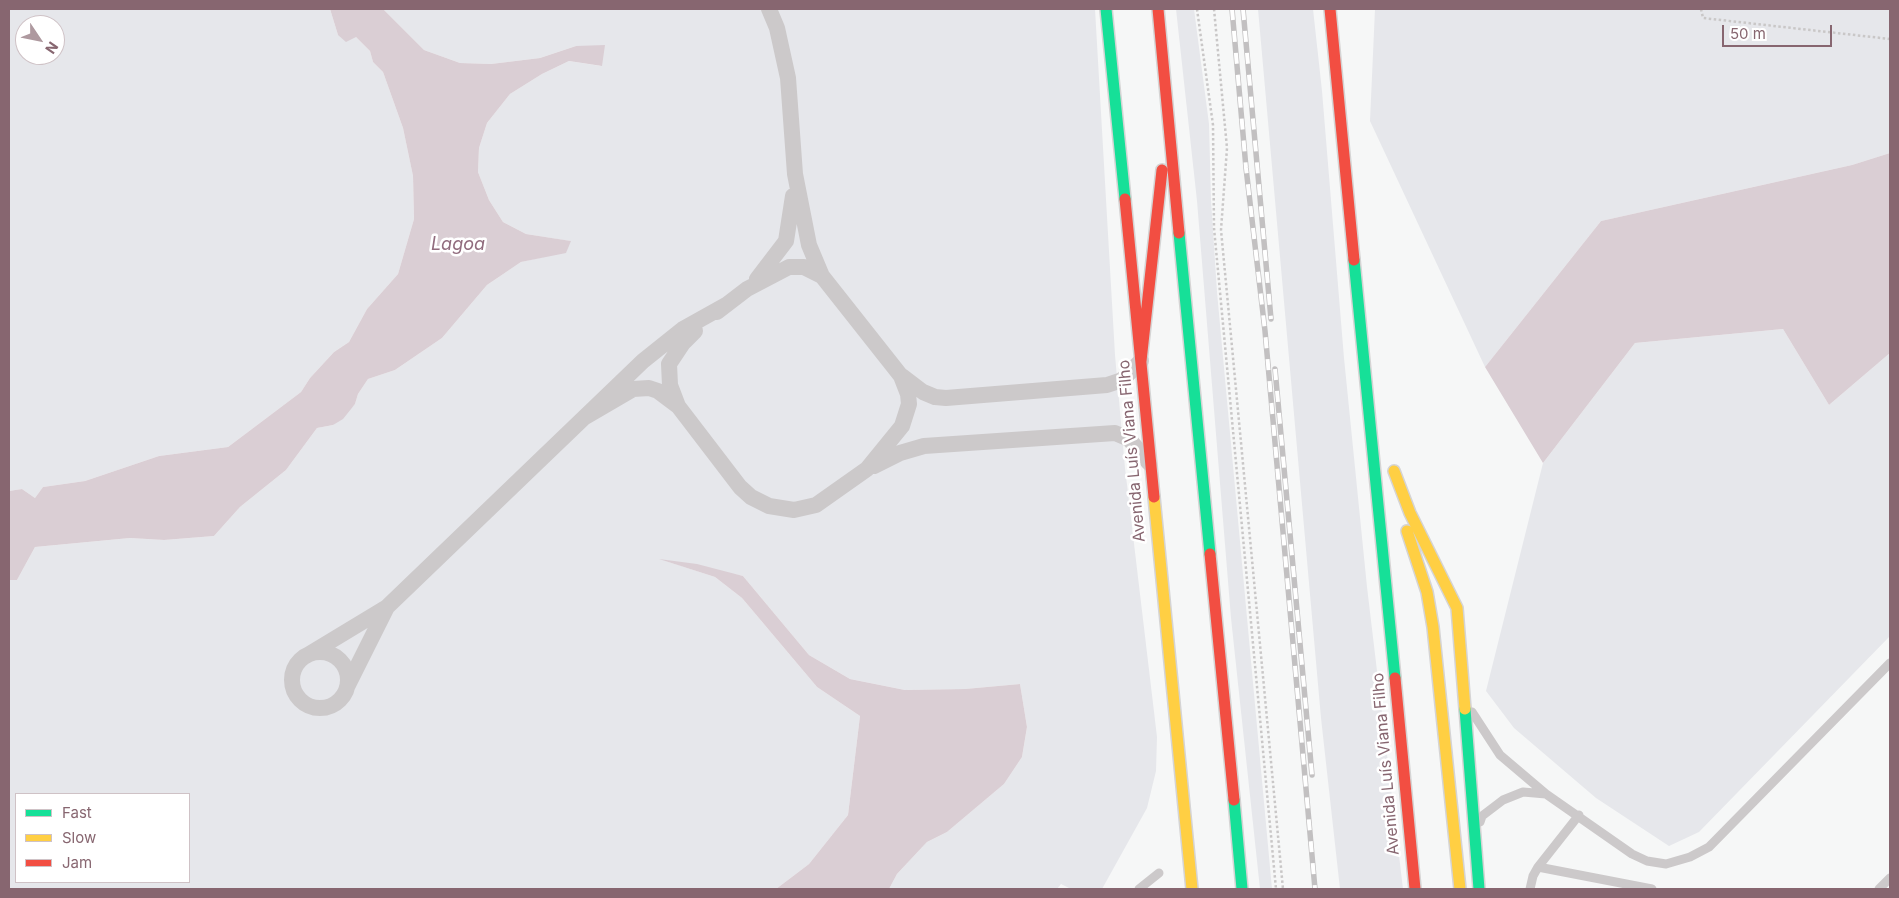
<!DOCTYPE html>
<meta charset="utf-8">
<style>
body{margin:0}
#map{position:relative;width:1899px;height:898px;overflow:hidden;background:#f6f7f7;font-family:Inter,sans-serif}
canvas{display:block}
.frame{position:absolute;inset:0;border:10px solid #876670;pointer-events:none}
.legend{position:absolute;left:15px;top:793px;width:175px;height:90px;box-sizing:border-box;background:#fff;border:1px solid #cfc2c6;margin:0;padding:6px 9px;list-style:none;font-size:15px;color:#876670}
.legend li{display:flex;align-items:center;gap:10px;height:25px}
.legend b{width:25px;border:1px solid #cfc2c6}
.north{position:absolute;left:15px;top:15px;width:50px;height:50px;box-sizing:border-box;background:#fff;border:1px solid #cfc2c6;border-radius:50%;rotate:124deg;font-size:14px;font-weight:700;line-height:20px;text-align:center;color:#876670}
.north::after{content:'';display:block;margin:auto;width:18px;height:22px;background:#ae999f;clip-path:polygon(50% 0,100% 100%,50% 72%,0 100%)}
.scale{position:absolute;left:1722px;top:25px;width:110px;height:22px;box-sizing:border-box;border:2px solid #876670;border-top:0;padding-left:6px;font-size:15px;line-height:18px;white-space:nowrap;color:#876670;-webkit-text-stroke:4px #fff;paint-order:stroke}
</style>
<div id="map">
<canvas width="1899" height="898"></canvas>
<div class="frame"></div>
<ul class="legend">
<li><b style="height:6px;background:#16e098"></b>Fast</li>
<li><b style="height:6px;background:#ffcf43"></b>Slow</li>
<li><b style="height:6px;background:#f24e42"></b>Jam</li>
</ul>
<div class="north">N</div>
<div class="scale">50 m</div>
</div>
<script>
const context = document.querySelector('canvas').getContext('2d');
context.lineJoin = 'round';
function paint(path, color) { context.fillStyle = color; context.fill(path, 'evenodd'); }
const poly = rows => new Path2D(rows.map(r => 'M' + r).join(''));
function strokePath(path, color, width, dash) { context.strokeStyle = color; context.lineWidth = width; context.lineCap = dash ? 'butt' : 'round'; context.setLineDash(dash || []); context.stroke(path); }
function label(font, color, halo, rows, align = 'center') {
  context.font = font + ' Inter,sans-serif'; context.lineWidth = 5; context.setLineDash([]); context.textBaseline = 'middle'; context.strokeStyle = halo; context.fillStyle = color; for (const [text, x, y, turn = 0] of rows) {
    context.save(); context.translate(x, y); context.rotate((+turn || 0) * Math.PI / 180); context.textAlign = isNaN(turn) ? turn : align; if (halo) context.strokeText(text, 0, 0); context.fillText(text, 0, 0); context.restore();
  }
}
const green = poly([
 [9,9,330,9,338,35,356,37,370,51,373,62,383,72,403,128,413,176,414,219,398,274,367,309,349,342,334,352,310,378,301,392,228,447,159,456,85,481,43,487,35,498,22,489,9,491],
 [25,25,55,25,55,55,25,55],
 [383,9,1095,9,1115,355,1125,468,1157,737,1156,771,1147,808,1102,889,1071,889,1061,884,1057,889,889,889,897,874,927,842,947,832,1004,784,1022,757,1027,727,1020,684,965,689,905,690,850,679,809,655,743,576,663,560,715,577,742,598,817,687,860,716,848,815,809,864,776,889,9,889,9,580,17,580,35,547,130,538,164,540,214,536,240,507,286,470,317,428,333,425,355,404,358,394,368,379,395,370,442,338,487,285,521,262,566,252,570,241,526,234,503,222,489,200,478,172,479,148,487,123,510,94,542,74,569,61,601,66,576,46,540,58,491,64,460,63,424,50],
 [16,794,189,794,189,882,16,882],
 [1176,9,1194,9,1209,124,1211,200,1217,292,1272,889,1260,889,1231,618,1197,201],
 [1258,9,1313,9,1322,91,1344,358,1367,587,1403,889,1340,889,1321,718],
 [1375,9,1890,9,1890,153,1852,165,1601,221,1485,367,1370,121],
 [1783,329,1829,405,1890,353,1890,636,1699,832,1669,846,1596,798,1514,728,1486,691,1543,463,1635,343]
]);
const water = poly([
 [330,9,383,9,424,50,460,63,491,64,540,58,576,46,605,45,602,66,569,61,542,74,510,94,487,123,479,148,478,172,489,200,503,222,526,234,571,241,566,253,521,262,487,285,442,338,395,370,368,379,358,394,355,404,343,419,333,425,317,428,286,470,240,507,214,536,164,540,130,538,35,547,17,580,9,580,9,491,22,489,35,498,43,487,85,481,159,456,228,447,301,392,310,378,334,352,349,342,367,309,398,274,414,219,413,176,403,128,383,72,373,62,370,51,356,37,346,42,338,35],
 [1890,153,1890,353,1829,405,1783,329,1635,343,1543,463,1485,367,1601,221,1852,165],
 [659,559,697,564,743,576,809,655,850,679,905,690,965,689,1020,684,1027,727,1022,757,1004,784,947,832,927,842,897,874,889,889,776,889,809,864,848,815,860,716,817,687,742,598,715,577]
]);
const path = poly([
 [1197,9,1213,125,1214,228,1276,889],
 [1214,9,1227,148,1221,230,1283,889],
 [1701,9,1703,18,1890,39]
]);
const lane = poly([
 [1472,712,1500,755,1546,794,1632,854,1647,861,1666,864,1690,857,1709,847,1890,663],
 [1480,822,1482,816,1503,800,1523,792,1546,794],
 [1538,867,1652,889],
 [1139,889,1159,873],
 [1530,889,1533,876,1538,867,1579,815],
 [1879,889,1890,878]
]);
const street = poly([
 [757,279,786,241,793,196],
 [717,312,747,289,789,267,804,267,822,276],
 [902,376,923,392,935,397,946,398,1107,385,1122,380,1141,361],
 [678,406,670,385,669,364,683,343,695,331],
 [585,417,633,389,649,388,658,391,678,406,740,487,751,497,769,506,794,510,816,505,867,469,902,426,909,404,908,394,901,376,822,276,809,245,795,174,788,78,777,28,769,9],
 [874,466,900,453,924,446,1115,433,1129,439,1149,463],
 '292 680a28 28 0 1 1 56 0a28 28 0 1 1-56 0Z',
 [306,656,387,607,643,361,683,329,726,305],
 [347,687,387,607]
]);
const fast = poly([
 [1106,9,1125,199],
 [1179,233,1210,554],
 [1354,260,1395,678],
 [1465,709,1479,889],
 [1234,800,1242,889]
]);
const slow = poly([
 [1394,471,1410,513,1457,608,1465,709],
 [1154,497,1192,889],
 [1407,531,1427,592,1433,627,1460,889]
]);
const jam = poly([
 [1158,9,1179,233],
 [1330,9,1354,260],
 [1125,199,1154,497],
 [1141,361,1162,170],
 [1210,554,1234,800],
 [1395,678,1415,889]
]);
const rail = poly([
 [1232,9,1246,168,1265,331,1315,889],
 [1243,9,1271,319],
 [1275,369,1312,775]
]);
const streetNames = [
 ["Avenida Luís Viana Filho",1132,451,-95],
 ["Avenida Luís Viana Filho",1386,764,-95]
];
const waterNames = [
 ["Lagoa",458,245]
];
paint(green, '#e6e7eb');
paint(water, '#daced4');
strokePath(fast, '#d5d4d4', 14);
strokePath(slow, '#d5d4d4', 14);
strokePath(jam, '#d5d4d4', 14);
strokePath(path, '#c9c7c7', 2.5, [2.5, 2.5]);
strokePath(lane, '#ccc9ca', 9);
strokePath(street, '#ccc9ca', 16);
strokePath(fast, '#16e098', 11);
strokePath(slow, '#ffcf43', 11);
strokePath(jam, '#f24e42', 11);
strokePath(rail, '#c2c0c1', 5.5);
strokePath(rail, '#fff', 4, [11]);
label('16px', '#876670', '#fff', streetNames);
label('italic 18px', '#916c7e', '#fff', waterNames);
</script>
